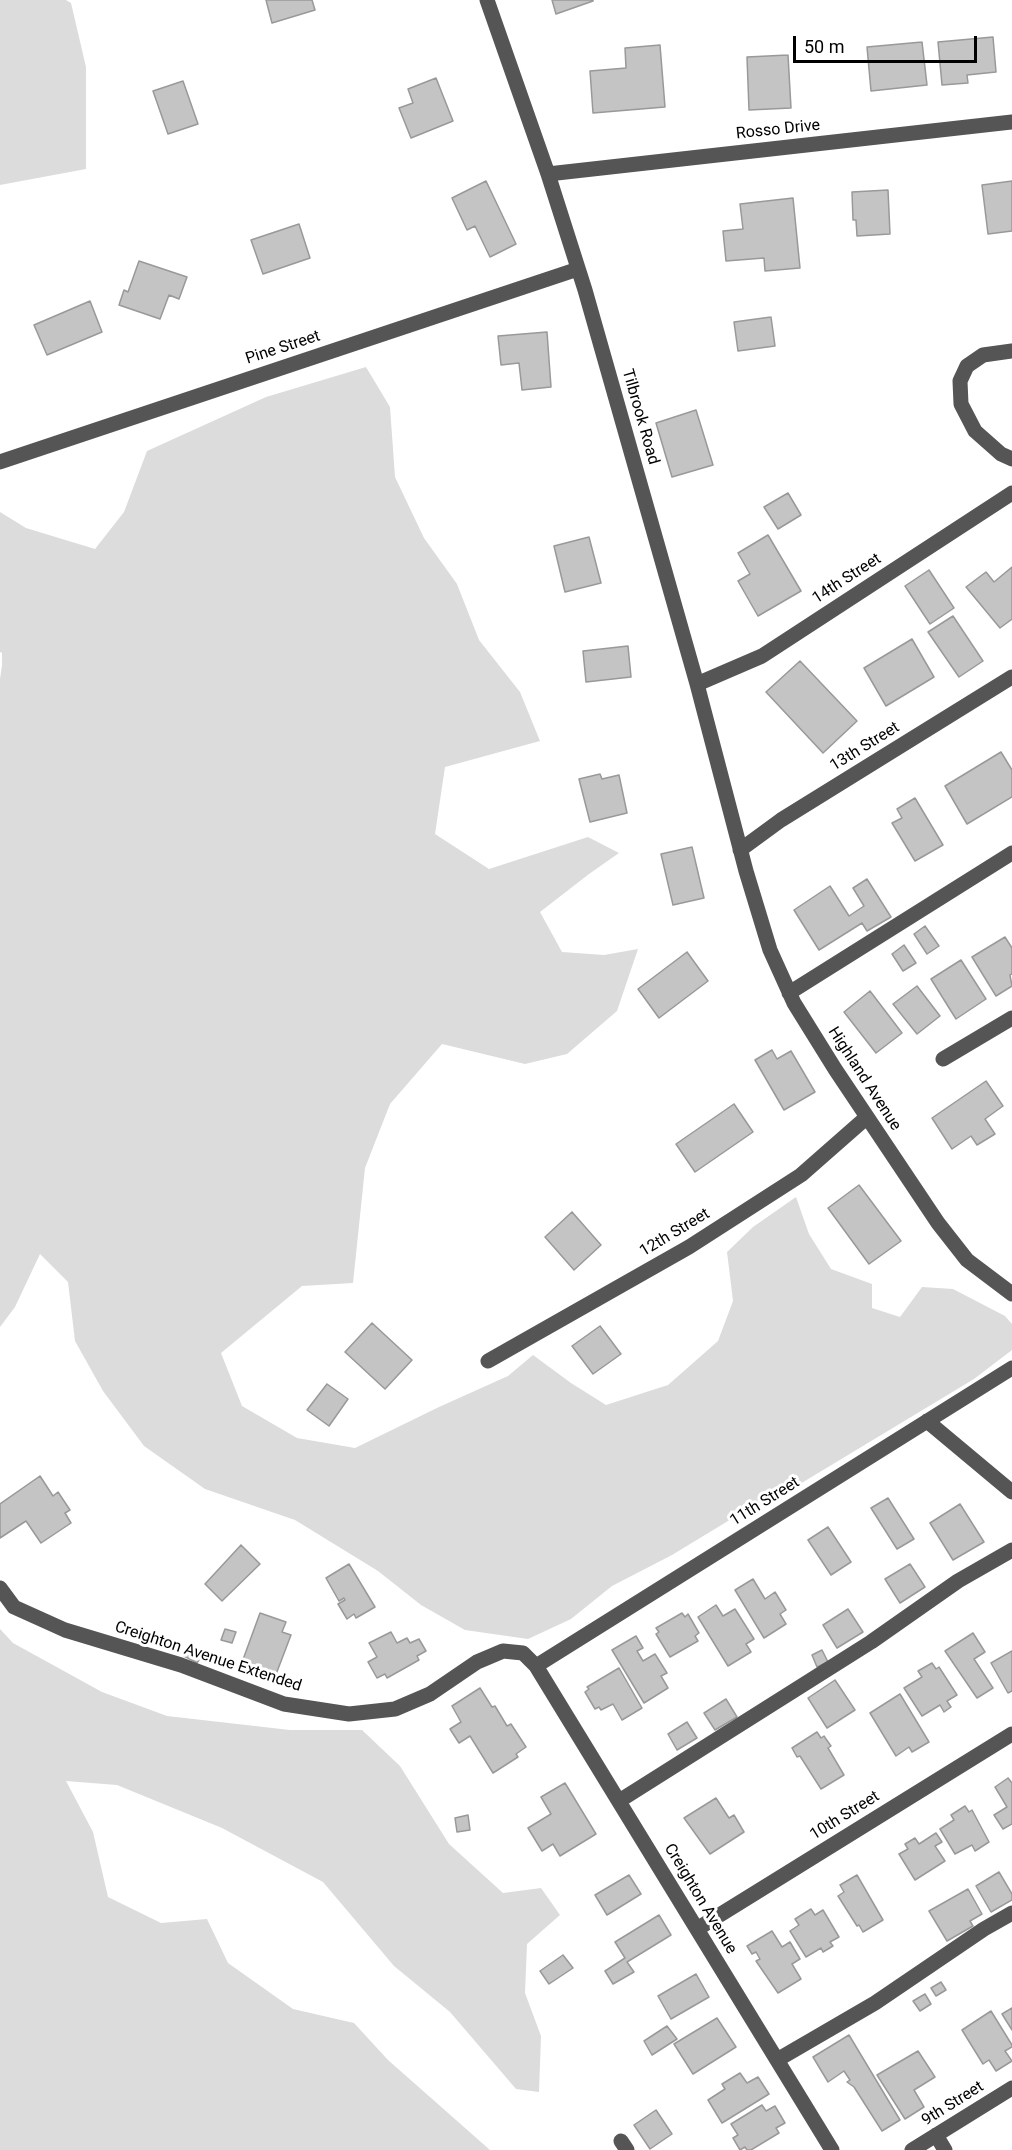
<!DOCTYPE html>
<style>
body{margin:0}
#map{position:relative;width:1012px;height:2150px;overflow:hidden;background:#fff;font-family:Roboto,sans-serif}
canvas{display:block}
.scale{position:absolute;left:793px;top:36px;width:184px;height:27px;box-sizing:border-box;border:3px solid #000;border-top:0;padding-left:8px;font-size:18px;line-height:21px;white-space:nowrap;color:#000;-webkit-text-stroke:4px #fff;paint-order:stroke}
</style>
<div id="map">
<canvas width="1012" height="2150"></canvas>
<div class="scale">50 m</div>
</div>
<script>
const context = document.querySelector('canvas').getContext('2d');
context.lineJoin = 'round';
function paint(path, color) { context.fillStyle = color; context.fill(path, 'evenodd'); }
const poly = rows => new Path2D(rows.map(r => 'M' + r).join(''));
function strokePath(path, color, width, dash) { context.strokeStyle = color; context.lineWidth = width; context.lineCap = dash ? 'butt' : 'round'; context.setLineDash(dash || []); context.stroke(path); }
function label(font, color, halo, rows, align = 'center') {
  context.font = font + ' Roboto,sans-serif'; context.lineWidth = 6; context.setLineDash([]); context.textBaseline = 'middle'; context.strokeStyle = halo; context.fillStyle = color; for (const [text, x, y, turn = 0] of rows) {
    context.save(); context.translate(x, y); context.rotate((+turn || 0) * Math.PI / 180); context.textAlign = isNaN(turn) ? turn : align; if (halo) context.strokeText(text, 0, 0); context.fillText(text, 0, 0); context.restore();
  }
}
const green = poly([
 [0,0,66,0,71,3,86,67,86,169,0,185],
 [366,367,390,407,395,477,424,538,457,584,479,640,520,692,540,741,445,767,435,834,489,869,588,837,619,853,589,874,540,912,562,952,604,955,638,949,617,1011,567,1054,525,1064,442,1044,390,1104,365,1168,353,1283,302,1286,221,1353,242,1406,297,1438,355,1448,439,1407,508,1376,533,1355,571,1383,606,1405,668,1385,718,1341,733,1301,727,1252,753,1227,796,1197,809,1234,831,1269,872,1284,872,1308,900,1317,922,1287,953,1289,1005,1316,1012,1324,1012,1350,974,1379,790,1490,728,1521,672,1555,612,1586,571,1619,528,1639,465,1630,421,1605,378,1571,295,1520,205,1489,144,1446,103,1391,75,1341,68,1282,40,1254,15,1307,0,1327,0,679,2,665,2,653,0,652,0,512,26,528,95,549,124,512,147,451,266,397],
 [0,1629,13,1643,102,1692,167,1716,290,1730,362,1730,400,1766,449,1844,503,1893,541,1888,560,1915,527,1944,525,1993,541,2036,539,2092,516,2089,450,2012,394,1966,323,1882,222,1828,117,1785,66,1781,93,1832,108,1897,161,1923,207,1919,228,1963,293,2009,354,2023,388,2060,490,2150,0,2150]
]);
const building = poly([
 [266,0,312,0,315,10,272,23,266,0],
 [552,0,593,0,593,1,556,14,552,0],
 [993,37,996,72,967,75,968,83,942,85,938,42,993,37],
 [922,42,927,85,871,91,867,47,922,42],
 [660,45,665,107,593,113,590,71,626,68,625,48,660,45],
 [788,55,791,108,749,110,747,57,788,55],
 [436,78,453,121,411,138,399,108,413,103,408,89,436,78],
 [183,81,198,124,168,134,153,91,183,81],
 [486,181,516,244,490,257,475,226,467,230,452,198,486,181],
 [1012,181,1012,231,988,234,982,185,1012,181],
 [888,190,890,234,857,236,856,220,853,220,852,192,888,190],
 [793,198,800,268,765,271,764,258,726,261,723,231,743,229,740,204,793,198],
 [299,224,310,258,263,274,251,240,299,224],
 [139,261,187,277,179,299,169,295,160,319,119,305,124,290,128,292,139,261],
 [90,301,102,332,47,355,34,325,90,301],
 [771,317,775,346,738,351,734,322,771,317],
 [547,332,551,387,522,390,519,363,501,365,498,336,547,332],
 [696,410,713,465,672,477,656,423,696,410],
 [788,493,801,515,778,529,764,507,788,493],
 [768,535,801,591,758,616,738,581,750,574,738,553,768,535],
 [589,537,601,583,565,592,554,546,589,537],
 [1012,567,1012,619,1000,628,966,587,986,572,994,582,1012,567],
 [929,570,954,608,930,624,905,586,929,570],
 [953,616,983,661,959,677,928,632,953,616],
 [912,639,934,677,886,706,864,668,912,639],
 [628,646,631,677,586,682,583,651,628,646],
 [800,661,857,721,823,753,766,692,800,661],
 [1001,752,1012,770,1012,797,967,824,945,786,1001,752],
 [600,774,602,779,619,775,627,813,590,822,579,779,600,774],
 [915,798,943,845,915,861,892,823,902,818,897,809,915,798],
 [692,847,704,898,673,905,661,854,692,847],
 [867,879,891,917,867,931,862,923,819,950,794,910,830,886,849,916,864,906,853,888,867,879],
 [925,926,939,946,927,954,914,934,925,926],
 [1005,937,1012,948,1012,974,1010,975,1012,986,996,996,972,957,1005,937],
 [904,945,916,963,903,971,892,954,904,945],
 [687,952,708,981,659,1018,638,989,687,952],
 [961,960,986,999,956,1019,931,979,961,960],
 [917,986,940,1016,917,1034,893,1004,917,986],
 [870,991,902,1033,876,1053,844,1012,870,991],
 [772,1050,777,1059,791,1051,815,1092,784,1110,755,1060,772,1050],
 [986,1081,1003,1106,985,1119,995,1134,977,1145,971,1136,952,1149,932,1118,986,1081],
 [734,1104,753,1132,695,1172,676,1144,734,1104],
 [859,1185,901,1241,869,1264,828,1208,859,1185],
 [572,1212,601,1245,574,1270,545,1237,572,1212],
 [372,1323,412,1360,385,1389,345,1352,372,1323],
 [600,1326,621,1354,593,1374,572,1346,600,1326],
 [327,1384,348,1399,329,1426,307,1410,327,1384],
 [40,1476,53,1496,58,1492,70,1510,65,1513,71,1523,41,1543,26,1521,0,1538,0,1504,40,1476],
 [888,1498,914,1539,897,1549,871,1508,888,1498],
 [960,1504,984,1542,953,1560,930,1523,960,1504],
 [828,1527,851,1562,831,1575,808,1540,828,1527],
 [241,1545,260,1564,222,1601,205,1584,241,1545],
 [349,1564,375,1607,356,1618,354,1614,347,1619,338,1604,345,1600,344,1598,339,1601,326,1578,349,1564],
 [910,1564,925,1587,900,1603,885,1579,910,1564],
 [753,1579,765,1599,775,1592,786,1610,780,1614,786,1624,764,1638,735,1590,753,1579],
 [716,1605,723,1616,735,1609,754,1639,746,1644,751,1652,728,1666,698,1617,716,1605],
 [848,1609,863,1632,837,1648,823,1625,848,1609],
 [260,1613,286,1622,282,1632,291,1635,275,1677,241,1665,260,1613],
 [682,1613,685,1617,688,1614,699,1633,695,1636,698,1641,670,1657,656,1634,659,1632,656,1628,682,1613],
 [225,1629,236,1632,232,1643,221,1640,225,1629],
 [391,1632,397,1643,407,1638,410,1643,419,1639,426,1651,417,1656,419,1660,387,1678,385,1674,377,1678,368,1662,377,1657,369,1643,391,1632],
 [973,1633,985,1652,974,1659,993,1688,977,1698,945,1651,973,1633],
 [636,1636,643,1648,637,1651,643,1661,655,1654,667,1673,661,1676,668,1688,644,1703,612,1650,636,1636],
 [189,1648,202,1655,197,1663,184,1656,189,1648],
 [822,1650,828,1662,817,1667,812,1655,822,1650],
 [1012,1651,1012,1691,1008,1693,991,1663,1012,1651],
 [932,1663,936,1669,939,1667,957,1695,947,1701,951,1707,944,1712,940,1705,922,1716,904,1688,922,1677,918,1671,932,1663],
 [619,1668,642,1708,622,1720,613,1704,601,1710,599,1707,595,1709,585,1692,589,1689,587,1687,619,1668],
 [835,1680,855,1710,827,1728,808,1698,835,1680],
 [480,1688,492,1707,495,1706,507,1726,511,1724,526,1747,516,1754,518,1757,493,1773,470,1736,459,1743,450,1729,461,1722,452,1706,480,1688],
 [900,1694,929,1742,912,1752,909,1747,896,1756,870,1713,900,1694],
 [726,1699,737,1717,715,1730,704,1713,726,1699],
 [687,1722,697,1738,677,1750,668,1734,687,1722],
 [817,1732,821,1738,824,1736,826,1739,831,1746,828,1748,844,1775,821,1789,800,1756,797,1757,792,1748,817,1732],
 [1008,1778,1012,1783,1012,1824,1003,1829,994,1815,1007,1807,995,1787,1008,1778],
 [565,1783,596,1834,560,1856,553,1844,542,1851,528,1828,551,1814,541,1797,565,1783],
 [716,1798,729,1818,734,1815,744,1832,710,1854,684,1818,716,1798],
 [965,1806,969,1812,972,1810,989,1842,975,1851,972,1845,955,1854,940,1829,954,1820,951,1815,965,1806],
 [468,1815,470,1830,457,1832,455,1818,468,1815],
 [936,1833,942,1842,935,1846,945,1861,915,1880,899,1854,908,1849,905,1844,915,1838,919,1844,936,1833],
 [999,1872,1012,1894,1012,1900,991,1912,976,1886,999,1872],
 [629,1875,641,1894,607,1915,595,1895,629,1875],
 [857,1875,883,1920,863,1932,859,1925,857,1926,838,1896,844,1892,840,1885,857,1875],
 [968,1889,982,1914,970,1921,973,1926,947,1941,929,1911,968,1889],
 [811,1909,815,1915,823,1910,839,1937,830,1942,833,1946,823,1952,821,1948,806,1957,790,1931,799,1925,795,1919,811,1909],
 [659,1915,671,1935,627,1962,634,1972,613,1984,605,1971,625,1958,615,1942,659,1915],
 [772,1931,782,1947,790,1942,800,1959,792,1964,801,1979,778,1993,756,1961,760,1959,756,1952,752,1954,747,1946,772,1931],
 [563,1955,573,1968,549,1984,540,1971,563,1955],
 [696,1974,709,1997,671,2019,658,1996,696,1974],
 [941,1982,946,1990,936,1996,931,1988,941,1982],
 [925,1994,931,2004,920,2011,913,2001,925,1994],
 [1012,2008,1012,2030,1002,2014,1012,2008],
 [991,2011,1012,2045,1012,2047,1005,2051,1012,2061,996,2071,989,2060,983,2064,962,2030,991,2011],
 [717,2018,736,2047,693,2074,674,2044,717,2018],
 [667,2026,677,2039,652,2055,644,2041,667,2026],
 [849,2035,900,2120,882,2131,854,2087,847,2082,850,2080,844,2071,828,2082,813,2057,849,2035],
 [918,2051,935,2077,914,2090,924,2107,905,2119,877,2075,918,2051],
 [740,2073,747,2083,758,2077,769,2094,722,2123,708,2100,725,2089,722,2084,740,2073],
 [762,2105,766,2111,775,2106,785,2123,776,2128,779,2133,751,2150,747,2150,745,2147,740,2150,733,2138,738,2135,731,2124,762,2105],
 [656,2110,672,2134,650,2149,634,2125,656,2110]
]);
const minor = poly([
 [487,0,548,174,585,290,697,684,746,871,770,950,794,1003,835,1069,938,1223,967,1260,1012,1294],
 [548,174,1012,122],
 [1012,351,983,355,967,366,960,381,961,404,975,431,1001,454,1012,459],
 [0,462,578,269],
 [697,684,762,656,1012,493],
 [740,850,781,820,1012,677],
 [789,993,1012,853],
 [943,1059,1012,1018],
 [488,1361,689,1247,801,1175,867,1117],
 [927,1421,1012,1492],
 [0,1588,14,1607,65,1630,181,1665,284,1704,349,1714,395,1709,430,1694,477,1662,503,1651,523,1653,536,1666,832,2150],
 [536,1666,1012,1368],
 [619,1801,871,1642,958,1581,1012,1550],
 [697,1929,1012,1734],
 [777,2060,875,2003,984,1929,1012,1913],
 [936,2135,945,2150],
 [621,2141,627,2150],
 [912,2150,1012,2088]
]);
const streetNames = [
 ["Rosso Drive",778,130,-6],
 ["Pine Street",283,348,-18],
 ["Tilbrook Road",640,417,74],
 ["14th Street",847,579,-33],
 ["13th Street",865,747,-32],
 ["Highland Avenue",864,1079,57],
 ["12th Street",675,1233,-31],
 ["11th Street",765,1502,-32],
 ["Creighton Avenue Extended",208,1657,18],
 ["10th Street",845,1816,-32],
 ["Creighton Avenue",700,1899,59],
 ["9th Street",953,2104,-32]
];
paint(green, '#dcdcdc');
paint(building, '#c4c4c4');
strokePath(building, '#999', 1.5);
strokePath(minor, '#555', 15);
label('16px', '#000', '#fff', streetNames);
</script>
